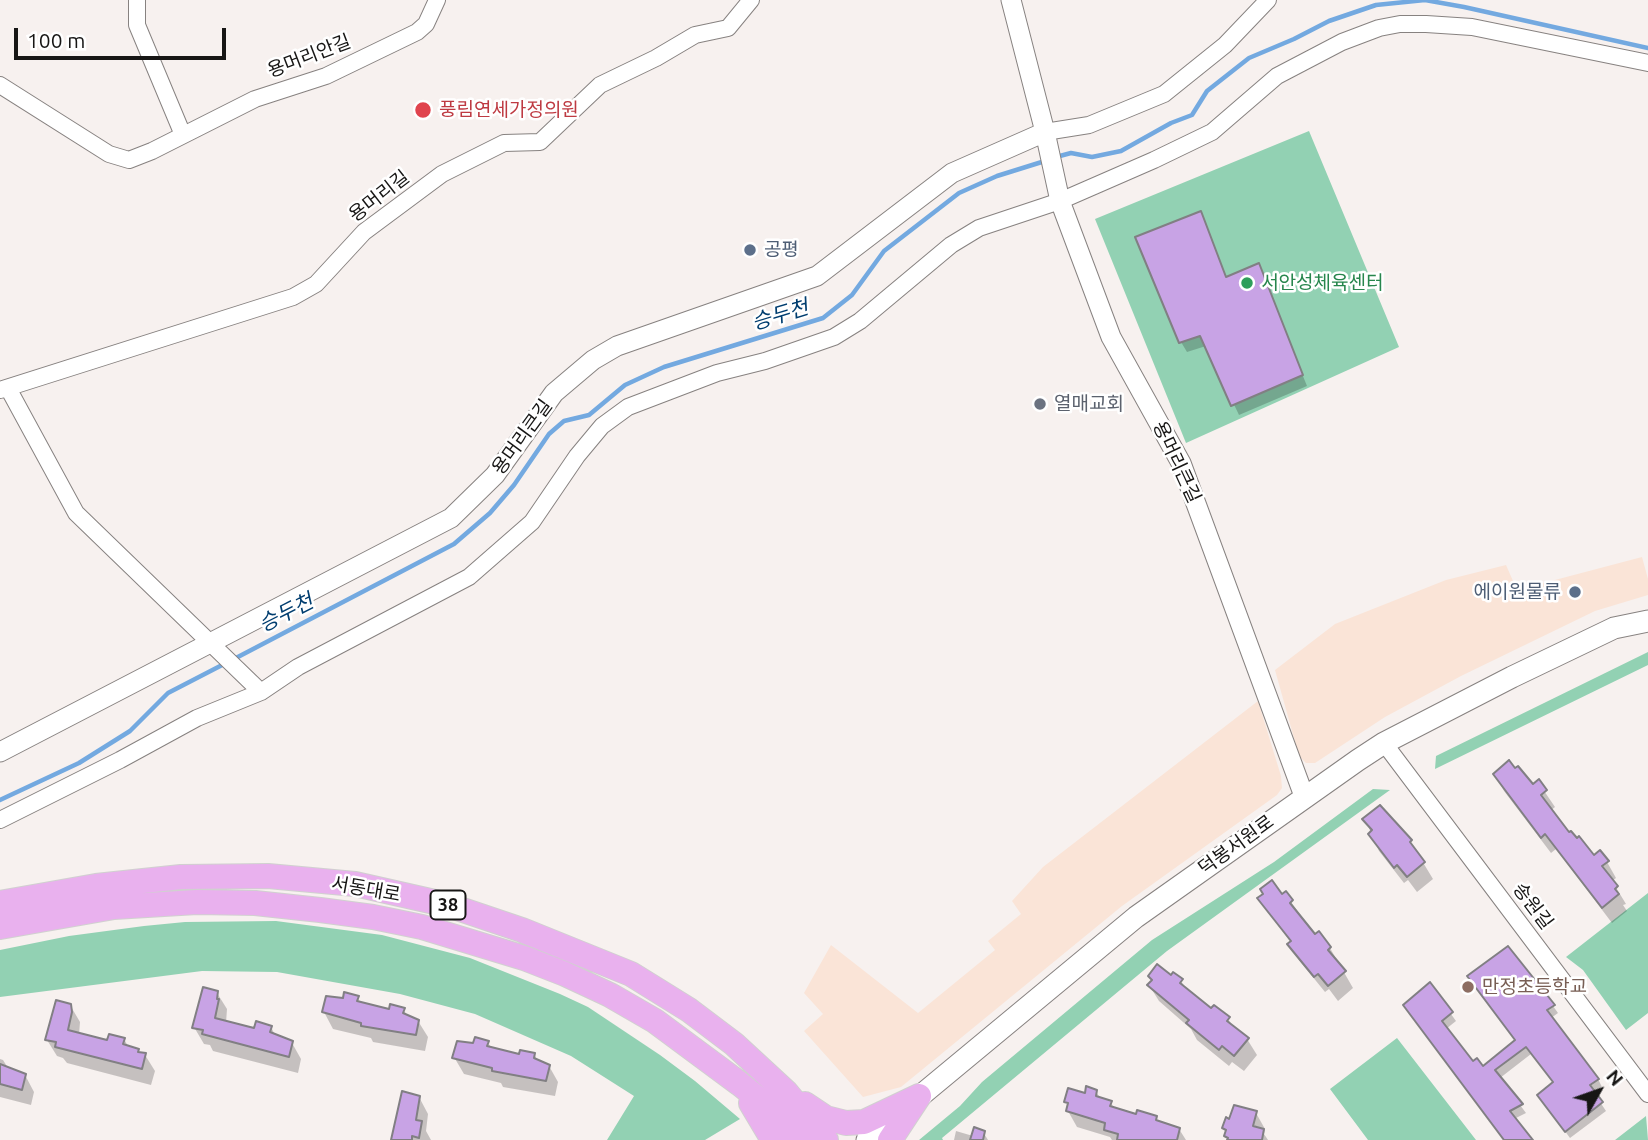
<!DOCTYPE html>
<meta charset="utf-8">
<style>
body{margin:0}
#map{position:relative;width:1648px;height:1140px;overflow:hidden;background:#f7f1ef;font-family:Ubuntu,sans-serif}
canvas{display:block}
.north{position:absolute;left:1564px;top:1056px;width:70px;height:70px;-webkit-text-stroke:5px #fff;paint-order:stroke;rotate:50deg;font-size:19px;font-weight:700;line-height:28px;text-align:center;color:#171615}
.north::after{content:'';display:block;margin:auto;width:24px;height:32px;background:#171615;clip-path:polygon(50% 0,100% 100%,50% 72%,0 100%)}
.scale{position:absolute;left:14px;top:28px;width:212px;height:32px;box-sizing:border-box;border:4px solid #171615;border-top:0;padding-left:9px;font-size:21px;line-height:24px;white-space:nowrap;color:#171615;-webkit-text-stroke:5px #fff;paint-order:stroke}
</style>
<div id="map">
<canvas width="1648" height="1140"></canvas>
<div class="north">N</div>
<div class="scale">100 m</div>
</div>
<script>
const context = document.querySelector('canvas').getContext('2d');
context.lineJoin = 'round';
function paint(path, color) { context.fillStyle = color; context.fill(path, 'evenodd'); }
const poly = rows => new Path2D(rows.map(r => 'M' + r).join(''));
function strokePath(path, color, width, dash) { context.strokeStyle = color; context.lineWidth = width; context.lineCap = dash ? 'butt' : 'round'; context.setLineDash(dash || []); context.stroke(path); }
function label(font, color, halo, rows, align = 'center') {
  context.font = font + ' Ubuntu,"Noto Sans KR",sans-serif'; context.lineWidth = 5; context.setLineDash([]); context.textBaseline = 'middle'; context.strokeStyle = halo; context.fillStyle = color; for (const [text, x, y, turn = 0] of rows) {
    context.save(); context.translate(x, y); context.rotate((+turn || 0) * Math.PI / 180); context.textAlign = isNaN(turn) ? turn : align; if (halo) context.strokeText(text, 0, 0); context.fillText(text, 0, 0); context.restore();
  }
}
const commercial = poly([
 [1642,557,1648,579,1648,595,1595,611,1461,676,1385,717,1315,763,1306,763,1299,756,1275,670,1335,624,1446,580,1506,565,1517,590],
 [1258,701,1281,776,1282,788,1277,795,1122,906,901,1087,863,1097,804,1031,823,1014,804,993,831,945,918,1013,995,950,988,941,1021,914,1012,901,1043,867]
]);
const green = poly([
 [1309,131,1399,347,1186,443,1095,219],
 [1648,652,1648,665,1435,769,1436,756],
 [1373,789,1390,790,1167,951,942,1138,943,1140,919,1140,960,1106,982,1082,1152,940,1274,862],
 [1648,893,1648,1013,1626,1030,1583,970,1566,957],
 [276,921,382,935,470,958,560,994,588,1007,660,1055,695,1081,740,1119,705,1140,607,1140,634,1096,571,1056,475,1014,400,994,277,972,202,971,0,997,0,950,69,936,144,926,185,922],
 [1397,1038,1476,1140,1368,1140,1330,1089],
 [1646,1116,1648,1140,1615,1140]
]);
const shadow = poly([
 [1200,214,1227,278,1258,265,1307,386,1239,415,1206,346,1187,352,1181,342],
 [1495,775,1532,787,1538,782,1555,807,1550,811,1569,835,1594,858,1607,862,1616,878,1612,881,1626,904,1623,905,1627,911,1612,923,1556,849,1551,853,1504,791],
 [1365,819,1410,841,1433,879,1417,892,1408,880,1404,883,1379,851],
 [1285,893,1315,937,1330,948,1353,988,1338,1001,1329,989,1325,992,1299,960,1291,943,1259,898,1282,896],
 [1171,978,1181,981,1188,992,1212,1011,1228,1019,1235,1029,1247,1039,1257,1055,1244,1071,1232,1062,1229,1066,1197,1040,1191,1029,1159,1001,1149,985],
 [1474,984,1553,1006,1558,1013,1551,1018,1598,1079,1602,1087,1594,1093,1606,1111,1570,1138,1544,1103,1554,1083,1531,1054,1500,1078,1526,1113,1514,1119,1531,1140,1505,1140,1409,1013,1430,985,1456,1021,1446,1029,1473,1064,1482,1068,1517,1041],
 [217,993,227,1009,226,1023,255,1030,271,1027,275,1035,292,1043,301,1059,298,1073,213,1051,210,1045,204,1044,194,1027],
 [358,998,361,1004,390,1011,403,1009,408,1017,418,1021,428,1037,425,1051,373,1042,371,1038,333,1029,324,1012,344,1000],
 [70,1005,80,1022,79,1035,109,1043,124,1039,129,1048,145,1055,155,1071,151,1085,67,1063,63,1058,57,1056,47,1040],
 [488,1043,492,1049,520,1056,534,1054,538,1062,549,1066,558,1082,555,1096,503,1087,501,1083,464,1074,454,1057,474,1045],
 [0,1059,3,1060,8,1068,25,1075,34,1092,31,1105,0,1097],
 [1096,1092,1101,1099,1111,1102,1114,1109,1137,1116,1156,1118,1159,1122,1179,1129,1186,1140,1112,1140,1110,1137,1077,1127,1068,1111,1069,1106,1066,1101],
 [419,1097,428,1114,426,1131,431,1140,392,1140],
 [1256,1113,1265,1129,1264,1134,1268,1140,1228,1140,1224,1128],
 [956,1131,973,1136,983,1132,988,1140,954,1140]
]);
const stream = poly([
 [1056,157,1071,153,1092,157,1121,151,1171,123,1192,115,1207,91,1249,58,1294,39,1329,21,1376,5,1425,0,1464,7,1648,48],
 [234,659,454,544,490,513,514,485,549,434,564,421,589,415,625,385,664,367,823,318,852,295,884,251,959,193,997,176,1045,161],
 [0,800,79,763,130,731,168,693,226,663]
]);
const building = poly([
 [1201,211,1226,277,1259,263,1303,375,1231,406,1200,336,1179,343,1135,237,1201,211],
 [1509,760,1515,768,1518,766,1533,784,1539,779,1547,790,1541,795,1569,832,1571,831,1577,838,1579,836,1594,855,1600,850,1609,861,1602,866,1618,886,1615,889,1619,894,1602,908,1545,834,1541,838,1493,774,1509,760],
 [1380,805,1412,840,1410,842,1425,862,1407,877,1397,865,1394,868,1368,834,1372,830,1362,819,1380,805],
 [1272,880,1282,894,1286,891,1293,900,1290,903,1315,934,1319,931,1331,947,1328,950,1346,971,1328,986,1318,974,1314,977,1287,944,1291,941,1257,898,1263,894,1260,889,1272,880],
 [1508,946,1555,1005,1547,1010,1599,1079,1590,1085,1603,1102,1565,1132,1537,1095,1553,1082,1526,1047,1495,1070,1523,1104,1510,1111,1533,1140,1504,1140,1403,1005,1430,982,1453,1012,1442,1021,1473,1061,1477,1058,1483,1066,1515,1040,1467,976,1508,946],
 [1157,964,1171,975,1173,972,1183,979,1180,983,1211,1008,1214,1005,1230,1017,1227,1021,1249,1038,1234,1056,1222,1046,1219,1050,1186,1023,1189,1020,1147,985,1152,980,1148,976,1157,964],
 [203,987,218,991,217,999,219,999,215,1018,254,1028,256,1021,272,1026,270,1032,293,1041,289,1057,202,1034,203,1030,192,1028,203,987],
 [344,992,359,996,357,1001,389,1009,390,1004,405,1008,403,1013,419,1020,416,1035,361,1026,361,1023,322,1012,326,996,343,998,344,992],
 [56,1000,71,1004,72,1012,68,1030,107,1040,109,1034,125,1038,123,1044,139,1049,138,1052,146,1053,142,1069,55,1047,56,1042,45,1040,56,1000],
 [475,1037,489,1041,487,1046,519,1054,520,1050,535,1053,534,1058,550,1065,546,1081,492,1071,492,1068,452,1058,457,1041,473,1043,475,1037],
 [0,1064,26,1074,22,1090,0,1084,0,1064],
 [1086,1086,1097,1090,1096,1096,1112,1101,1110,1106,1136,1114,1137,1110,1157,1116,1156,1120,1180,1128,1177,1140,1117,1140,1118,1134,1104,1130,1105,1123,1066,1111,1068,1103,1064,1102,1068,1088,1085,1093,1086,1086],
 [402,1091,420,1096,416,1120,422,1121,419,1138,412,1136,412,1140,391,1140,402,1091],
 [1234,1105,1257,1111,1253,1126,1264,1129,1262,1140,1227,1140,1228,1138,1224,1136,1226,1130,1222,1128,1226,1117,1229,1119,1234,1105],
 [974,1127,985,1131,983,1140,970,1140,974,1127]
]);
const minor = poly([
 [137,0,137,25,183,135],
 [0,85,109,154,129,160,152,151,255,99,326,76,417,32,426,24,437,0],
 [1045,132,1089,125,1164,94,1225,45,1268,0],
 [8,388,76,513,261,692],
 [0,390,293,297,316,284,364,232,442,174,504,143,540,142,600,85,656,58,695,35,728,28,751,0],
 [1384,743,1648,1094],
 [0,820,120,760,197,718,261,692,298,667,469,577,532,522,577,456,602,426,628,407,717,373,765,361,834,337,860,321,951,245,979,228,1060,201,1154,160,1212,132,1277,76,1342,42,1379,28,1400,24,1426,24,1472,27,1648,63]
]);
const tertiary = poly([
 [1011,0,1045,132,1060,201,1111,337,1181,463,1304,796],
 [0,752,451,518,495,475,554,393,593,360,617,346,817,276,952,173,1045,132]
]);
const secondary = poly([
 [867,1140,1136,917,1358,760,1384,743,1512,677,1614,628,1648,621]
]);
const primary = poly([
 [0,903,96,886,181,877,268,876,355,884,448,905,522,930,631,974,689,1010,734,1044,786,1092,826,1140],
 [0,927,114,907,197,902,255,903,320,910,373,917,422,927,524,958,565,974,610,995,655,1021,740,1084,771,1109,799,1140],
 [751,1103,773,1140],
 [805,1104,826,1118,846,1123,864,1122,919,1096],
 [890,1140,919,1096]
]);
const markers = [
 [423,110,9,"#e0444e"],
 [750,250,7,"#5c6f8a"],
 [1247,283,7,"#2e9e5b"],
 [1040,404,7,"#6b7280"],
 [1575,592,7,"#5c6f8a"],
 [1468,987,7,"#8d6e63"]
];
const shields = [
 [448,905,35]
];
const shieldNames = [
 ["38",448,905]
];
const streetNames = [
 ["용머리안길",309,56,-21],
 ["용머리길",379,196,-38],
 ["용머리큰길",522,437,-54],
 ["용머리큰길",1177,462,65],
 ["덕봉서원로",1236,845,-36],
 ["서동대로",366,889,10],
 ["송원길",1533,906,53]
];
const healthNames = [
 ["풍림연세가정의원",439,110]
];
const serviceNames = [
 ["공평",764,250],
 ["에이원물류",1561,592,"right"]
];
const leisureNames = [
 ["서안성체육센터",1261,283]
];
const worshipNames = [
 ["열매교회",1054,404]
];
const educationNames = [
 ["만정초등학교",1482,987]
];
const waterNames = [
 ["승두천",780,315,-17],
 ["승두천",286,613,-27]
];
paint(commercial, '#fae4d7');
paint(green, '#92d1b3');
paint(shadow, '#0003');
strokePath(stream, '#73a9e0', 4.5);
paint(building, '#c8a3e5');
strokePath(building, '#817f83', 2);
strokePath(minor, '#878280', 18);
strokePath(tertiary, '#878280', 21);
strokePath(secondary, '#878280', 23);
strokePath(primary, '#d1d0d0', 26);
strokePath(minor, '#fff', 16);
strokePath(tertiary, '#fff', 19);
strokePath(secondary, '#fff', 21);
strokePath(primary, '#e9b1ee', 24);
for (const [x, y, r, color] of markers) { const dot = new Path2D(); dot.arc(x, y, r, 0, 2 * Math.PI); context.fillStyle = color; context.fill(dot); strokePath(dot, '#fff', 2.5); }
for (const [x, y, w] of shields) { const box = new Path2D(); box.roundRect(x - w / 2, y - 14.5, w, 29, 5); context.fillStyle = '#fff'; context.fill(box); strokePath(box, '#171615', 2); }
label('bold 18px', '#171615', null, shieldNames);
label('19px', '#171615', '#fff', streetNames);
label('19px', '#be3a42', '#fff', healthNames, 'left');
label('19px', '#4e5e75', '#fff', serviceNames, 'left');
label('19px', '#27864d', '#fff', leisureNames, 'left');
label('19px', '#5b616d', '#fff', worshipNames, 'left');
label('19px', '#785e54', '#fff', educationNames, 'left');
label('italic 21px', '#003d6f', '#fff', waterNames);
</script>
